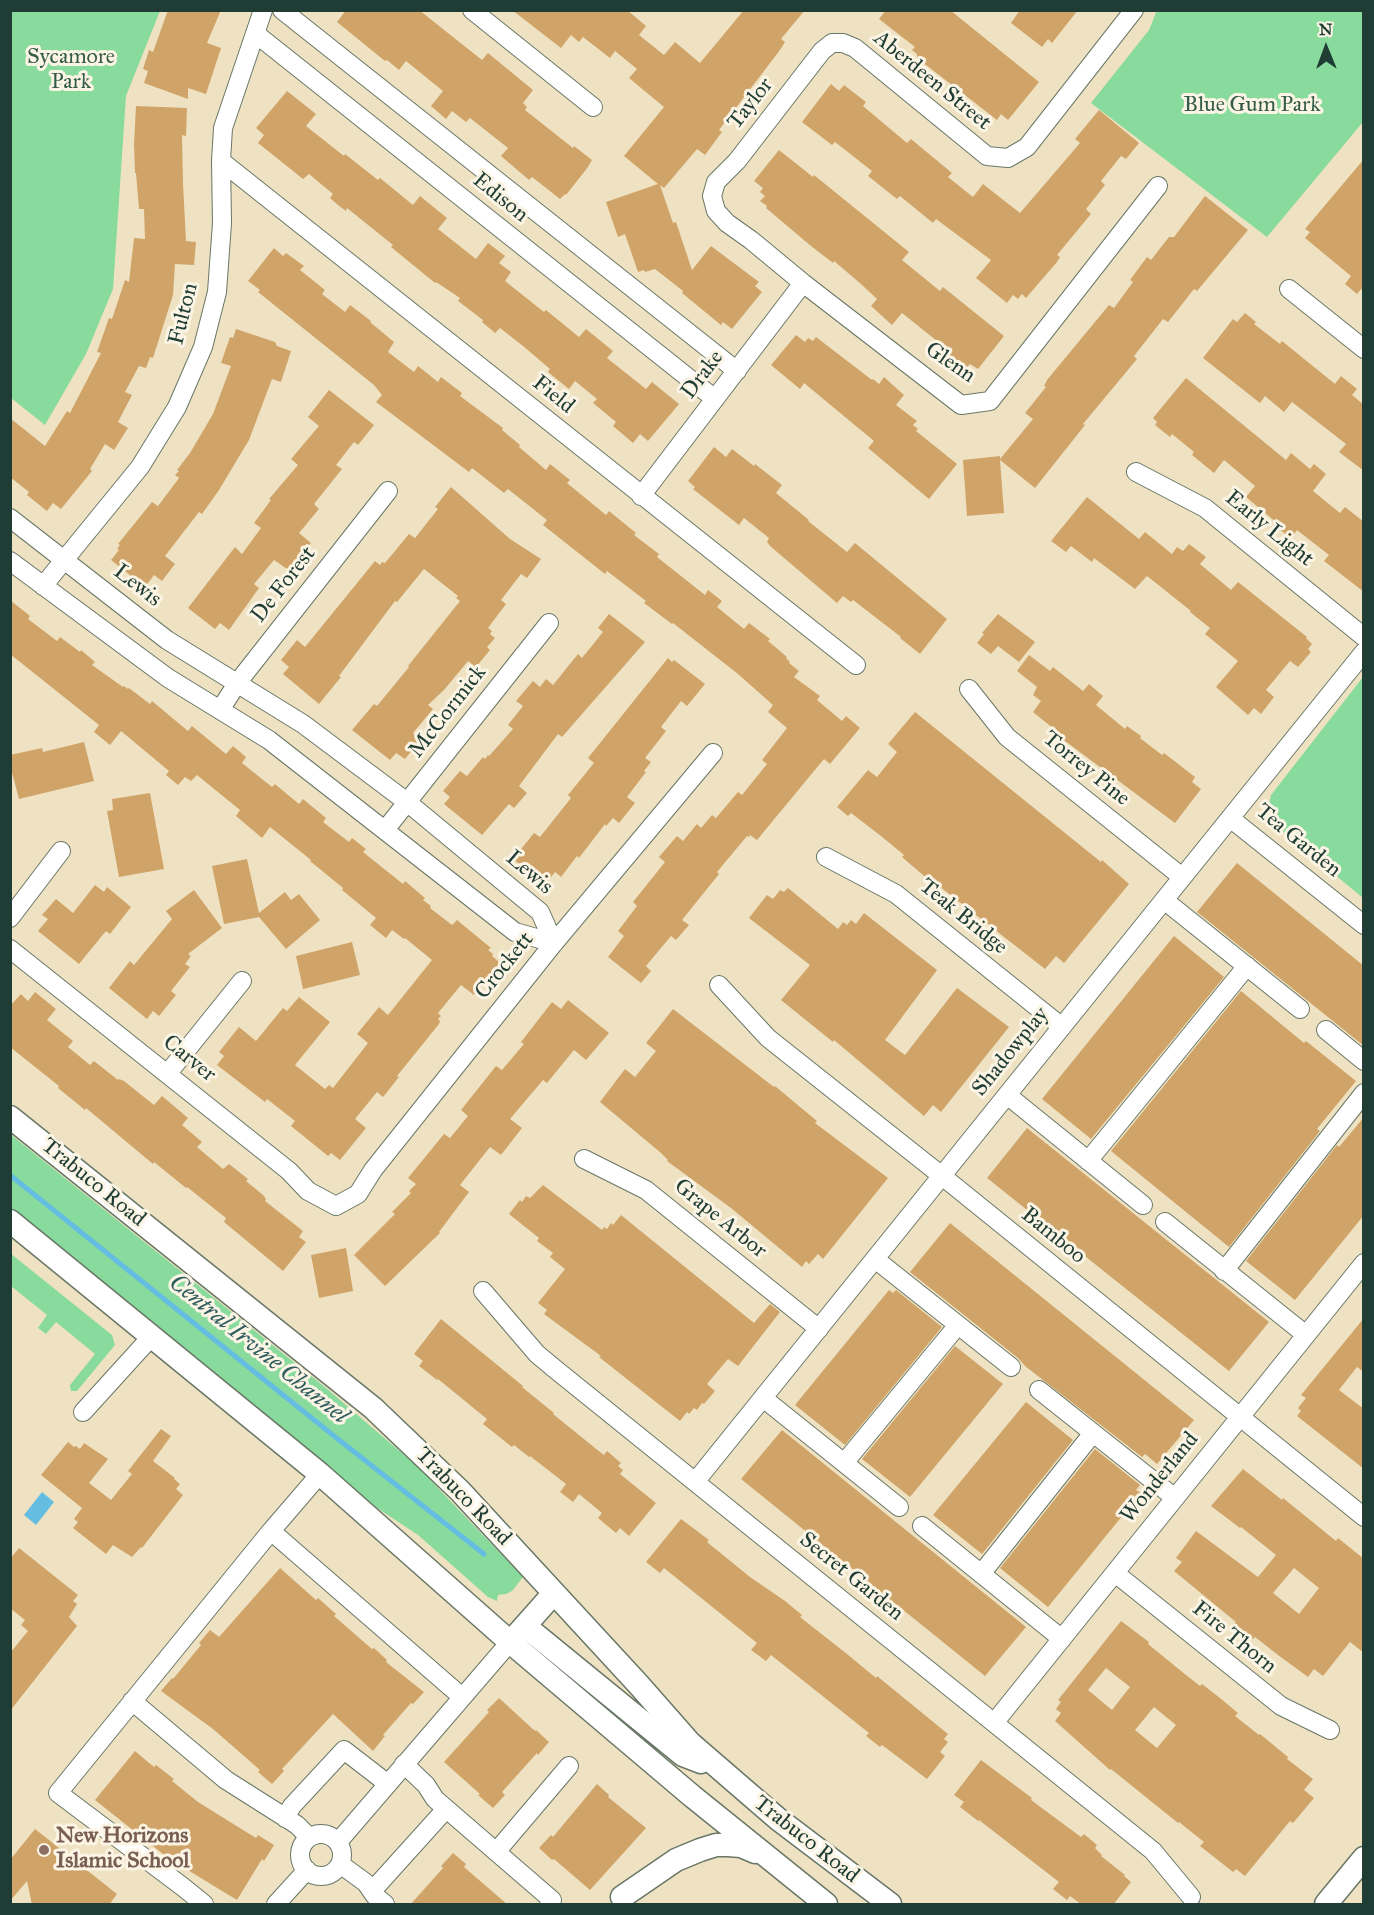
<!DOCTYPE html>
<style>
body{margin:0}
#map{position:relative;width:1374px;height:1915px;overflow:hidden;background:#efe2c2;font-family:"IM FELL Great Primer",serif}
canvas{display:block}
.frame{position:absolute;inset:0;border:12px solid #1f3d34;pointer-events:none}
.north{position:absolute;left:1296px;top:18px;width:60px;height:60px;-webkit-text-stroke:4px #fcf5e5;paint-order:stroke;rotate:359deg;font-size:16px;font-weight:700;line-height:24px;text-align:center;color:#1f3d34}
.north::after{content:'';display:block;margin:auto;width:21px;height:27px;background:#1f3d34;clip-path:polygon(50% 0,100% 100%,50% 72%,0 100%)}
</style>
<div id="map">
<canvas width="1374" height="1915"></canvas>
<div class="frame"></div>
<div class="north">N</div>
</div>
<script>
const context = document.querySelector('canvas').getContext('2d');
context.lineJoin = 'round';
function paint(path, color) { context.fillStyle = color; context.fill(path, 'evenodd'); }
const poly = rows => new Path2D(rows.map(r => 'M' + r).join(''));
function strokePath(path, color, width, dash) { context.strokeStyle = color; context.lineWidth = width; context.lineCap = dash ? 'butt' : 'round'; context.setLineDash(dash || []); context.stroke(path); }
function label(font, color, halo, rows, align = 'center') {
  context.font = font + ' "IM FELL Great Primer",serif'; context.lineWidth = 6; context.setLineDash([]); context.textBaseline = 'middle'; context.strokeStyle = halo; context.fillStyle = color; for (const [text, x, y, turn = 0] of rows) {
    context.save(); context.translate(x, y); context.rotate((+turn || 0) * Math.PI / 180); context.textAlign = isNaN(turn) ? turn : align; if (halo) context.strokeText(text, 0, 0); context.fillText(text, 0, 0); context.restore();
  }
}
const green = poly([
 [1157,10,1363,11,1363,122,1267,237,1091,103,1149,30],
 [10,11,160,11,126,96,113,289,86,354,45,425,11,398],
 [1363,677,1363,898,1266,818,1271,795],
 [10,1134,326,1388,417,1466,521,1575,523,1577,512,1591,506,1594,498,1595,497,1601,488,1597,418,1535,371,1504,11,1211],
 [10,1253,112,1335,115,1345,77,1391,71,1391,70,1385,95,1354,56,1322,46,1334,38,1328,47,1315,11,1286]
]);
const water = poly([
 [42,1492,54,1502,36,1525,24,1515]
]);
const stream = poly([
 [10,1175,334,1436,484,1554]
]);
const building = poly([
 [168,10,221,10,207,43,221,48,206,94,188,88,188,99,144,83,148,71,143,69,149,50,153,52],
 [346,10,419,10,482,60,488,53,533,90,523,103,527,107,525,110,573,148,574,146,592,160,588,167,566,195,565,194,560,199,532,177,529,180,501,156,508,148,470,118,466,122,452,111,446,119,431,106,443,91,406,61,399,70,387,60,385,61,337,22],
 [512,10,627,10,646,26,639,35,664,55,675,42,700,63,744,10,805,10,781,39,785,42,780,50,719,130,722,132,705,155,697,149,664,188,660,185,673,223,676,222,692,270,711,246,759,282,755,286,762,292,732,329,723,322,721,325,682,293,683,291,655,269,645,272,644,270,638,272,625,234,618,237,606,202,658,184,624,156,664,107,629,78,637,69,615,51,610,58,583,37,579,42,571,35,561,48],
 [886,10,950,10,1039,82,1008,120,1001,114,997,120,917,58,917,54,912,50,915,47,879,19],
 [1020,10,1078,10,1052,43,1048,39,1042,47,1011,23],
 [831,84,839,91,844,85,866,102,863,106,907,143,911,139,952,173,948,177,973,197,983,184,1020,213,1080,143,1075,139,1099,110,1139,143,1126,159,1121,156,1101,181,1105,185,1086,209,1091,214,1057,255,1060,257,1057,262,1026,298,1022,294,1018,299,1013,295,1007,303,976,278,991,260,936,219,933,223,900,196,897,199,868,176,872,171,835,142,832,145,802,122],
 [287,91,316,114,306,126,344,156,345,154,378,180,380,178,413,205,420,196,447,218,438,229,476,259,488,243,505,256,499,263,511,272,505,281,544,312,546,310,579,337,586,329,613,351,607,358,646,389,652,382,679,404,648,441,640,434,633,443,613,426,616,422,593,403,597,399,575,381,569,389,548,372,550,369,523,346,500,328,495,333,482,322,483,320,458,301,460,298,436,282,435,283,391,247,393,245,347,208,346,211,338,205,330,198,333,194,309,174,303,179,258,143,264,135,256,128],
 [136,106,187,108,186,136,182,135,183,184,186,241,196,242,194,265,175,264,173,295,153,358,150,357,146,368,139,366,125,392,132,395,118,422,128,428,114,450,105,444,90,469,92,471,61,509,53,503,47,511,27,495,29,492,10,477,10,418,45,446,67,411,70,413,101,353,97,352,109,318,112,319,125,280,129,282,134,238,145,239,144,209,139,209,136,173,135,173,134,144],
 [779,150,813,177,814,175,909,252,902,260,940,291,943,287,1004,336,978,369,970,364,966,368,944,351,947,349,902,313,892,325,871,306,877,299,861,284,834,261,833,263,811,246,766,208,767,206,760,201,765,196,760,192,763,188,754,181],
 [1364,159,1364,286,1357,294,1345,284,1351,276,1305,238,1310,232,1305,229],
 [1205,196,1248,230,1197,291,1194,289,1168,322,1163,319,1134,356,1137,359,1083,424,1085,425,1035,488,1000,460,1004,513,967,516,963,460,1000,456,1000,459,1033,419,1025,413,1046,387,1044,386,1047,380,1109,305,1114,308,1133,282,1130,280,1147,257,1151,260,1169,237,1174,237],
 [274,248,283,256,286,253,304,266,300,270,325,290,322,294,345,312,350,305,371,321,370,322,394,342,388,352,414,372,418,366,438,382,441,377,462,393,460,396,503,428,502,430,520,445,519,447,546,470,550,464,570,480,567,483,606,515,609,511,636,533,634,535,659,554,657,557,705,595,708,590,722,601,717,607,744,629,749,623,770,639,768,641,787,657,786,658,790,662,789,663,799,671,794,677,820,696,817,700,842,721,846,716,860,728,830,764,824,759,757,840,750,835,749,837,747,836,717,872,719,874,682,920,689,925,676,940,671,936,646,966,651,971,641,983,608,957,624,936,618,931,637,906,633,902,665,862,659,857,677,836,683,841,697,824,701,828,712,815,716,818,738,792,742,795,767,764,762,760,787,728,768,712,773,705,738,674,673,623,672,624,644,603,646,601,607,571,605,574,543,525,547,520,508,489,504,493,472,468,469,472,376,402,382,395,374,385,258,292,260,290,248,281],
 [1245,313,1256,322,1254,324,1280,344,1282,341,1335,384,1341,376,1357,389,1352,395,1364,405,1364,471,1339,452,1346,444,1292,402,1284,412,1265,396,1260,403,1203,358,1233,319,1237,322],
 [236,329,275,342,277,346,291,351,281,382,272,379,249,440,219,490,202,514,199,512,165,556,175,564,162,581,154,575,145,587,111,560,119,550,117,549,120,545,118,544,152,502,158,506,179,478,175,475,179,471,177,470,190,453,213,414,231,366,221,363,230,337,233,338],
 [796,335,805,342,808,338,813,341,816,337,872,380,873,379,879,384,884,377,904,395,896,405,917,421,913,425,918,429,916,431,957,464,929,499,868,448,874,441,804,383,800,389,771,365],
 [1186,378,1286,460,1291,453,1310,469,1314,464,1326,474,1313,491,1340,513,1345,507,1364,522,1364,592,1324,561,1329,555,1297,530,1291,538,1275,526,1277,523,1246,497,1255,486,1224,460,1214,473,1192,455,1194,452,1172,434,1170,437,1155,425,1157,422,1153,418],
 [329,390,374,425,358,445,354,442,336,465,342,469,314,504,319,509,299,533,311,543,290,571,274,560,254,584,259,588,229,630,220,623,215,629,188,608,235,547,242,554,261,528,254,523,271,500,269,499,298,465,291,459,319,426,308,417],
 [714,447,726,457,732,449,754,466,755,464,782,485,776,493,809,520,808,521,847,552,855,543,947,619,920,654,900,638,901,637,853,600,851,602,843,596,837,603,770,546,767,542,769,538,744,518,739,525,693,489,695,487,688,481],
 [451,487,510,539,541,559,527,578,521,574,501,600,506,604,488,628,492,631,490,634,495,638,487,647,490,650,476,667,468,661,444,690,428,705,433,709,413,733,421,739,405,759,396,753,390,760,352,730,374,704,377,706,409,667,408,666,460,601,456,598,458,596,424,569,397,602,395,601,339,676,341,677,319,704,283,674,289,667,281,660,297,640,305,647,375,561,380,565,382,562,385,563,409,534,415,538,438,509,435,507],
 [1087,497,1139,539,1145,532,1172,554,1177,547,1183,551,1189,544,1206,557,1200,564,1231,590,1238,582,1307,637,1306,638,1312,644,1308,649,1311,652,1298,667,1290,661,1266,690,1274,697,1261,714,1254,708,1248,715,1216,687,1238,661,1205,634,1210,628,1190,612,1191,611,1147,576,1135,589,1094,558,1092,562,1071,546,1066,552,1051,541],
 [10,600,30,616,28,619,57,641,60,637,80,652,81,650,95,662,92,665,123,687,124,686,128,689,129,688,150,704,152,701,188,731,192,726,226,754,233,746,246,757,242,763,272,787,275,784,299,804,303,799,326,818,323,822,349,842,352,838,366,849,363,852,403,884,405,881,425,898,423,900,431,906,430,908,452,925,457,920,491,948,488,950,493,954,492,956,500,963,474,995,461,985,438,1013,441,1016,438,1019,440,1021,439,1024,397,1076,399,1077,383,1097,377,1092,355,1119,366,1128,340,1160,331,1153,328,1156,291,1126,295,1121,267,1099,265,1102,217,1065,224,1056,219,1052,239,1027,256,1041,283,1008,287,1011,299,997,330,1022,295,1065,325,1089,329,1085,333,1088,368,1043,357,1034,379,1007,388,1015,432,960,405,938,404,939,392,930,386,938,370,925,376,918,342,890,343,888,310,861,311,860,270,827,262,838,236,816,240,810,197,775,191,781,185,777,178,785,166,775,169,771,121,731,110,745,94,732,99,725,10,654],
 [609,614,645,642,562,737,558,734,519,786,527,793,514,808,509,804,482,835,444,804,450,797,443,791,460,771,467,776,483,757,485,759,488,755,489,756,513,729,508,725,523,706,516,701,533,681,540,687,546,679,553,685,578,654,582,658,603,632,598,628],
 [998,614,1035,642,1019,662,998,646,991,654,977,643,984,634,982,633],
 [1029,655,1050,671,1053,667,1083,691,1089,684,1103,696,1096,705,1125,729,1127,726,1141,736,1140,738,1162,755,1164,753,1195,777,1192,782,1201,789,1175,823,1061,738,1052,730,1054,729,1033,712,1041,701,1033,695,1037,687,1017,671],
 [668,658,672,662,674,660,705,684,687,706,681,701,661,727,666,731,645,758,651,762,644,771,646,772,627,797,635,803,619,823,613,818,606,826,605,824,579,858,577,856,561,877,555,872,545,885,513,859,534,833,540,837,571,798,568,795,594,763,588,758],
 [915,712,1101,862,1102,860,1129,884,1064,963,1056,956,1045,969,930,879,929,880,910,864,902,857,904,855,881,836,851,813,848,816,837,807,868,770,877,777,897,752,888,744],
 [84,742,94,781,19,799,10,765,10,755,42,748,43,752],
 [150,793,164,869,119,877,107,811,113,810,112,799],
 [247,859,259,913,285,892,291,900,299,894,320,920,286,949,259,917,224,924,212,866],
 [1237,863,1364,966,1364,1046,1197,912],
 [95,885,104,892,107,887,131,907,110,934,106,931,79,964,38,931,48,919,42,915,56,899,73,913],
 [788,888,838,929,843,922,847,925,851,920,856,924,864,913,937,970,885,1040,905,1055,957,988,1009,1027,941,1112,933,1105,924,1116,834,1040,833,1042,781,1000,810,965,749,918,767,895,773,899,780,890,784,892],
 [194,890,222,928,188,954,191,956,185,964,190,967,171,991,176,995,159,1016,153,1011,147,1019,109,988,130,961,134,965,172,919,166,911],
 [1174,936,1224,977,1091,1139,1042,1099],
 [352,942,360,975,303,989,296,956],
 [1241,991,1304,1043,1306,1041,1356,1081,1317,1129,1320,1131,1229,1247,1111,1151],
 [35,992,56,1009,47,1020,73,1041,68,1047,90,1065,94,1061,118,1080,119,1079,124,1081,154,1105,162,1096,188,1118,182,1125,202,1142,197,1147,223,1169,229,1164,248,1179,246,1181,263,1195,266,1199,265,1201,303,1231,299,1237,306,1242,283,1271,224,1222,226,1218,187,1187,186,1188,154,1162,153,1164,86,1108,85,1110,58,1088,59,1086,10,1047,10,1006,21,994,28,1001],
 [568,1000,609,1033,586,1060,574,1050,547,1083,543,1080,510,1119,522,1128,501,1155,490,1147,460,1185,469,1192,439,1232,440,1233,385,1286,354,1255,395,1214,392,1212,411,1193,409,1191,416,1184,408,1178,444,1134,450,1138,468,1116,461,1110,496,1066,502,1070,524,1044,521,1042,552,1002,561,1009],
 [673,1009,774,1087,775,1086,817,1121,815,1123,888,1178,823,1259,818,1254,809,1264,806,1261,802,1267,731,1208,667,1161,668,1160,661,1153,600,1102,625,1069,635,1077,656,1051,646,1043],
 [1364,1117,1364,1215,1295,1300,1246,1261,1337,1145,1339,1147],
 [1027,1128,1269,1322,1229,1371,987,1178],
 [543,1185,602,1230,604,1227,607,1229,611,1223,613,1225,621,1215,754,1323,770,1304,780,1312,738,1366,728,1359,707,1384,715,1391,704,1404,702,1403,697,1410,694,1408,689,1414,687,1412,680,1421,599,1357,601,1356,544,1314,547,1310,538,1303,565,1269,550,1257,553,1253,537,1241,539,1238,509,1214,520,1200,522,1202,526,1196,530,1198],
 [950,1223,1194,1420,1157,1464,1145,1454,1142,1457,1025,1366,1018,1358,910,1272],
 [346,1248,353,1291,319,1298,311,1255],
 [889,1290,893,1293,896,1290,942,1327,845,1445,795,1405],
 [1364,1318,1364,1372,1357,1367,1339,1390,1364,1409,1364,1469,1297,1416,1301,1411,1298,1408,1306,1398,1301,1395],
 [441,1319,523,1386,522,1387,554,1413,553,1414,595,1448,604,1455,607,1451,621,1463,618,1466,623,1470,620,1474,656,1503,629,1536,620,1528,616,1533,598,1518,602,1513,579,1494,573,1502,560,1492,566,1484,530,1456,529,1457,514,1445,512,1447,483,1424,487,1419,438,1379,437,1380,419,1366,423,1361,414,1354],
 [955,1346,1003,1384,910,1497,862,1459],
 [1026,1402,1073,1440,982,1554,933,1515],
 [161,1429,171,1436,153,1461,175,1478,174,1479,180,1484,176,1489,183,1495,142,1548,141,1547,132,1557,113,1545,106,1554,73,1528,78,1522,74,1519,82,1508,41,1475,68,1442,74,1447,76,1446,80,1449,84,1443,108,1459,89,1483,111,1500,132,1474,128,1471],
 [782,1430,1026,1627,985,1676,741,1479],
 [1095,1449,1140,1485,1136,1490,1141,1493,1048,1607,1000,1568],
 [1243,1469,1282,1500,1283,1498,1336,1541,1338,1538,1364,1559,1364,1653,1350,1642,1323,1676,1314,1669,1308,1677,1278,1655,1255,1637,1253,1639,1245,1633,1243,1635,1232,1626,1236,1622,1174,1571,1182,1562,1176,1558,1196,1531,1258,1577,1276,1555,1241,1527,1240,1528,1211,1506],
 [1294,1568,1319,1588,1299,1614,1273,1593],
 [681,1519,709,1540,707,1542,750,1577,785,1601,802,1615,800,1617,847,1654,876,1678,877,1676,948,1734,944,1739,948,1742,940,1752,945,1756,927,1779,882,1745,880,1747,866,1736,869,1733,771,1655,766,1661,751,1650,757,1643,664,1568,660,1573,646,1562],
 [19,1548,78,1595,73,1601,77,1604,69,1617,77,1626,10,1711,10,1653,28,1631,21,1625,25,1620,10,1608,10,1559],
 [280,1568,316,1600,318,1598,336,1614,334,1616,372,1649,374,1648,387,1660,386,1662,424,1692,413,1704,411,1703,383,1735,385,1736,373,1751,333,1714,282,1769,284,1771,272,1784,258,1772,260,1770,213,1729,161,1691,172,1678,173,1679,201,1645,199,1643,210,1630,219,1637],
 [1121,1621,1149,1642,1148,1644,1186,1675,1200,1686,1202,1684,1220,1698,1238,1713,1235,1716,1259,1735,1260,1734,1288,1757,1287,1759,1313,1779,1304,1790,1314,1798,1293,1823,1290,1821,1245,1876,1236,1869,1233,1872,1200,1846,1204,1842,1179,1822,1178,1823,1111,1769,1110,1770,1055,1721,1061,1713,1056,1709,1061,1702,1058,1700],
 [1106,1668,1130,1687,1112,1710,1088,1690],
 [1154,1707,1176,1725,1157,1748,1135,1730],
 [499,1698,535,1731,536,1730,549,1742,538,1755,537,1753,502,1792,505,1795,493,1808,478,1795,480,1794,444,1762,489,1712,487,1710],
 [135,1751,154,1767,156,1765,174,1779,172,1781,198,1802,256,1838,258,1835,274,1845,264,1861,262,1859,237,1900,168,1858,95,1800],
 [981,1760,1032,1798,1031,1800,1081,1837,1084,1834,1097,1845,1095,1848,1102,1855,1101,1856,1125,1875,1124,1876,1131,1882,1113,1905,1082,1905,1070,1896,1067,1900,1053,1889,1059,1882,979,1820,978,1821,960,1807,964,1802,954,1795],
 [597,1784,609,1795,608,1797,646,1828,590,1890,554,1859,552,1860,539,1848,551,1835,553,1837],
 [35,1829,117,1894,109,1905,32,1905,27,1881,10,1901,10,1860],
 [453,1853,466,1864,464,1867,508,1905,410,1905,443,1868,441,1866]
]);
const minor = poly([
 [282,10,737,371],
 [472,10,593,107],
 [1134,10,1027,147,1008,158,987,156,855,48,843,43,832,43,822,51,737,161,716,182,712,196,716,211,727,223,751,240,803,283,961,405,990,401,1158,186],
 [256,34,715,399],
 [221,161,856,665],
 [1289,289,1364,349],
 [1136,472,1205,508,1364,637],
 [641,496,803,283],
 [10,518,167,640,303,724,407,802,540,912,554,943],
 [10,561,168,678,269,740,515,932,554,943],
 [43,586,140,467,177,407,203,347,217,292,222,223,221,161,223,128,263,10],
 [969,689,1007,737,1182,877],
 [220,710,238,682,388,491],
 [1230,818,1364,925],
 [385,830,549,623],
 [826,857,896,894,1062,1027],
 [1164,900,1300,1009],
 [10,918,61,851],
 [10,949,289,1171,308,1191,336,1206,358,1194,373,1170,554,943,713,753],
 [719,985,768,1038,942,1176,1364,1517],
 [1326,1030,1364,1061],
 [168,1073,242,981],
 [1007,1095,1143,1205],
 [584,1159,646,1190,819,1329],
 [1088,1161,1247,966],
 [1165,1222,1306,1335],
 [875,1259,1011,1367],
 [1224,1271,1364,1093],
 [483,1291,537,1354,555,1369,1153,1851,1191,1897],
 [1039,1390,1175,1498],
 [763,1398,899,1507],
 [83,1412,152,1336],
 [844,1463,958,1325],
 [695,1482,1364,652],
 [922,1526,1062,1639],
 [271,1531,320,1474],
 [1115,1573,1281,1706,1330,1730],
 [981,1574,1093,1433],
 [132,1701,226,1780,297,1825,309,1837],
 [994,1723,1364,1263],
 [404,1764,426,1785,435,1799,552,1900,549,1904],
 [285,1818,292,1806,344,1750,388,1784],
 '300 1855a21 21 0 1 1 42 0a21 21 0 1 1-42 0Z',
 [338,1842,510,1642],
 [496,1852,569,1766],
 [340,1864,366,1883,375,1896,385,1904],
 [372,1891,446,1809],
 [204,1904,183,1887,58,1793,271,1531,462,1697],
 [276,1904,307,1870]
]);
const major = poly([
 [10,1117,373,1408,460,1491,639,1685,690,1743,778,1819,890,1904],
 [10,1221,320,1474,510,1642,692,1796,826,1904],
 [525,1626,683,1755,701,1762],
 [515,1637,554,1593],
 [622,1897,676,1860,700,1850,716,1845,728,1845,741,1846,755,1852],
 [1326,1904,1364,1858]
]);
const markers = [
 [44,1850,6,"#8d6e63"]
];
const parkNames = [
 ["Sycamore",71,58],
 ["Park",71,83],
 ["Blue Gum Park",1252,106]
];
const streetNames = [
 ["Aberdeen Street",932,81,39],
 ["Taylor",751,104,-52],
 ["Edison",500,198,39],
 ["Fulton",184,314,-76],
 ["Glenn",950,363,34],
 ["Drake",703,375,-53],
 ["Field",553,395,39],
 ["Early Light",1269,529,39],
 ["De Forest",284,585,-52],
 ["Lewis",137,586,38],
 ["McCormick",448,712,-52],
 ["Torrey Pine",1086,769,39],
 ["Tea Garden",1298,841,39],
 ["Lewis",529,873,41],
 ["Teak Bridge",963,917,39],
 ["Crockett",505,966,-51],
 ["Shadowplay",1011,1052,-51],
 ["Carver",189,1059,39],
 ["Trabuco Road",93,1183,39],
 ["Grape Arbor",720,1219,39],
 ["Bamboo",1053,1236,39],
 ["Wonderland",1160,1478,-51],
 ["Trabuco Road",463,1497,46],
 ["Secret Garden",851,1577,39],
 ["Fire Thorn",1234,1638,39],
 ["Trabuco Road",806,1840,38]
];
const educationNames = [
 ["New Horizons",56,1837],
 ["Islamic School",56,1862]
];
const waterNames = [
 ["Central Irvine Channel",258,1350,39]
];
paint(green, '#88db9c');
paint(water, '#65bee2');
strokePath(stream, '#65bee2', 5);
paint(building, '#d0a468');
strokePath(minor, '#687766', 20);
strokePath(major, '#687766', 25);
strokePath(minor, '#fff', 18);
strokePath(major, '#fff', 22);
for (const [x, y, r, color] of markers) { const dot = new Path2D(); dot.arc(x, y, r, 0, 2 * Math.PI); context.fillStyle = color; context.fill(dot); strokePath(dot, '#fcf5e5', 2); }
label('22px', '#345d49', '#fcf5e5', parkNames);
label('22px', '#1f3d34', '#fcf5e5', streetNames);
label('bold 22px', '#785e54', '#fcf5e5', educationNames, 'left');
label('italic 24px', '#305d60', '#fcf5e5', waterNames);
</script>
